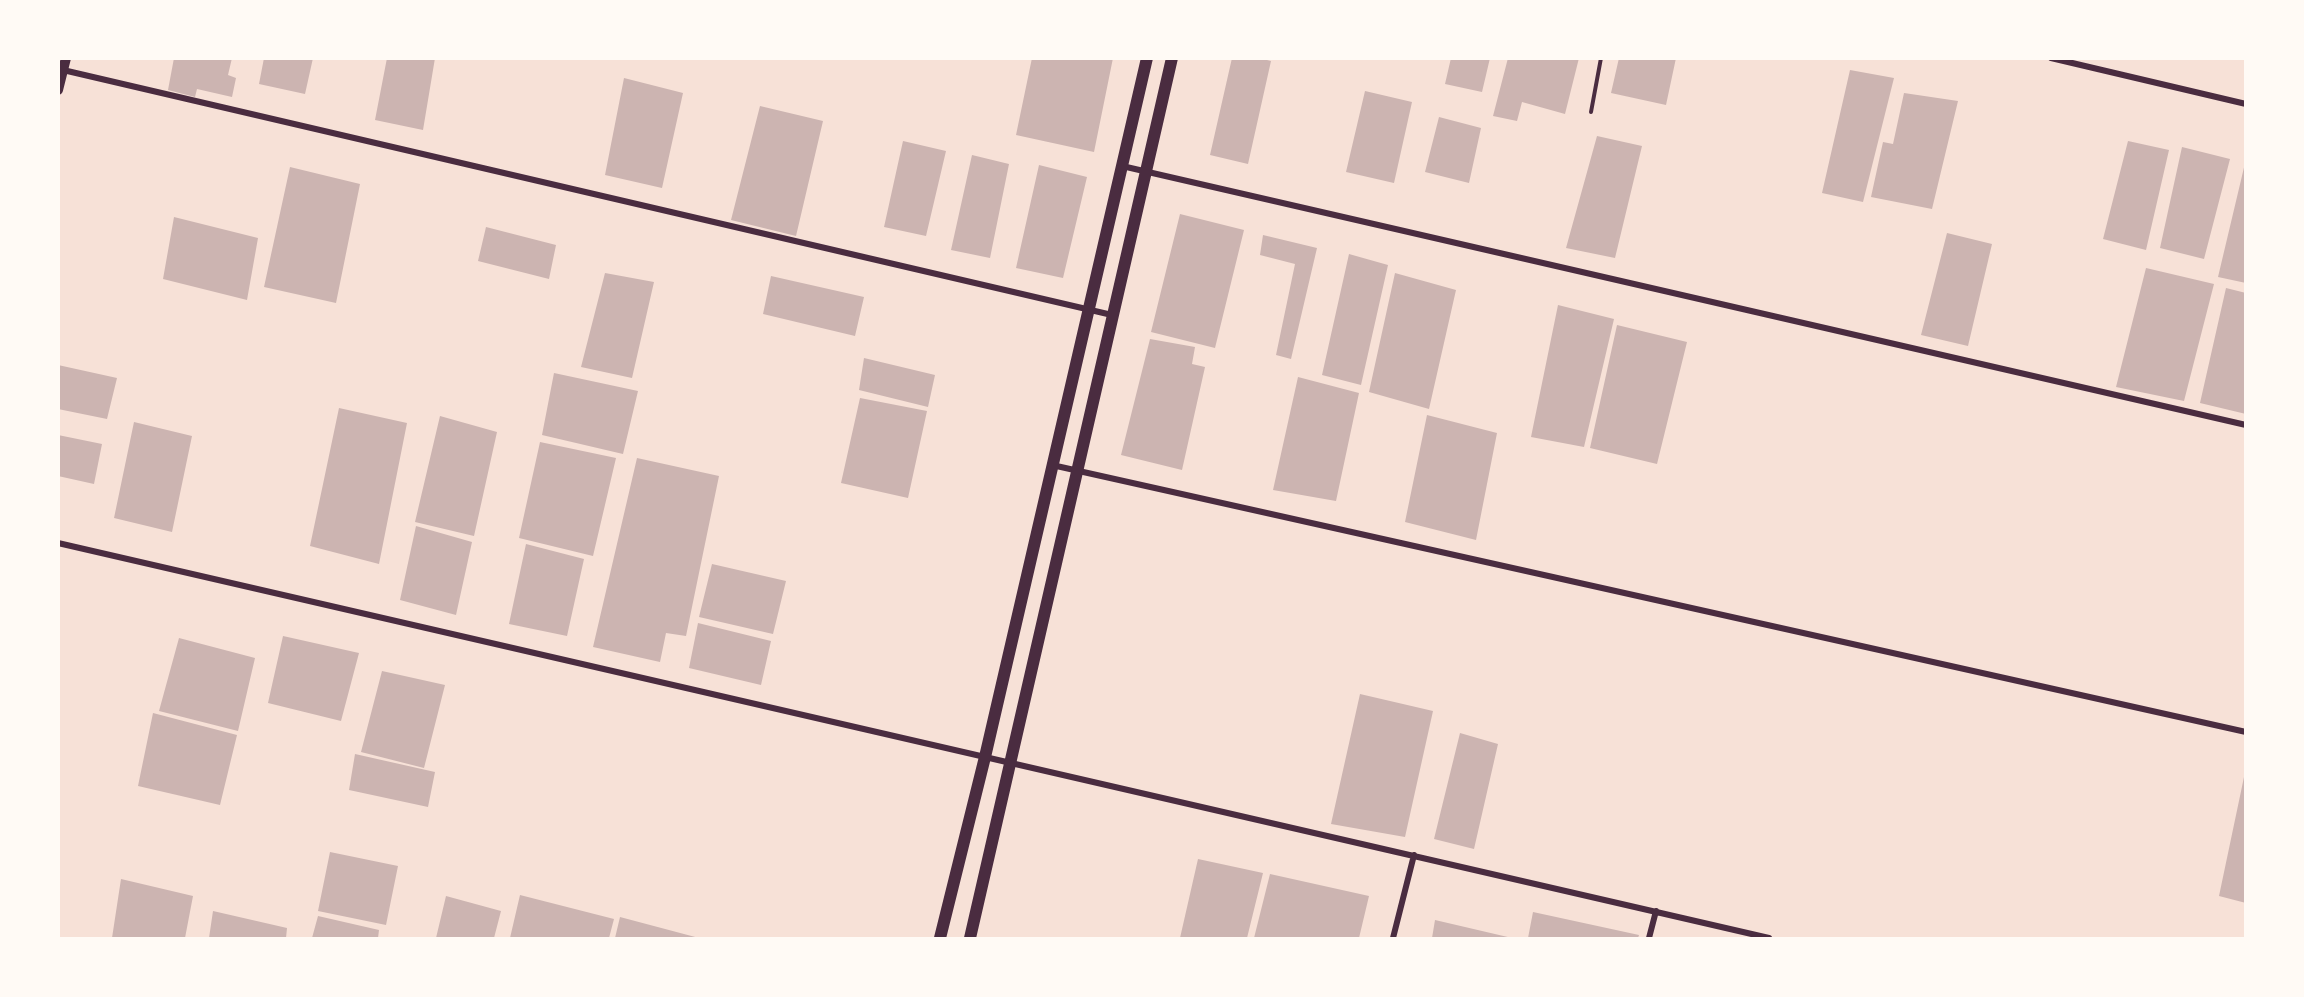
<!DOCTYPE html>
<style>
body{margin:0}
#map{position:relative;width:2304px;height:997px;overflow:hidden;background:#f7e1d7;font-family:"DM Sans",sans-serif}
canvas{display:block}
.frame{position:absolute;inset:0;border:60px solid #fffaf5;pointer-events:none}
</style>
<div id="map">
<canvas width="2304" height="997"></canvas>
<div class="frame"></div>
</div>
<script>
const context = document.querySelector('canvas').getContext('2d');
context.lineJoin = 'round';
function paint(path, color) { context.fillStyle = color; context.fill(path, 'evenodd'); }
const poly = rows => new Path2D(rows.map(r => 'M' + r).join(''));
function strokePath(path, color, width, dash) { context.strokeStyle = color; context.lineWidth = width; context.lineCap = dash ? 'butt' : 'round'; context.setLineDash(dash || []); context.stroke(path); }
const building = poly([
 [174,58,232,58,228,75,236,78,232,97,197,89,195,97,168,90],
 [264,58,313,58,305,94,259,84],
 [387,58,435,58,423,130,375,120],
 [1032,58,1113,58,1094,152,1016,135],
 [1232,58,1259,58,1271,61,1248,164,1210,155],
 [1451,58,1490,58,1482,92,1445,84],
 [1508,58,1579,58,1565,114,1522,102,1517,121,1493,116],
 [1619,58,1676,58,1666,105,1611,93],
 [1850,70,1894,78,1863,202,1822,193],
 [624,78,683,93,662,188,605,175],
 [1365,91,1412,102,1394,183,1346,172],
 [1904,93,1958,101,1932,209,1871,197,1883,142,1893,144],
 [760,106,823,121,796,236,731,220],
 [1439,117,1481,128,1469,183,1425,172],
 [1597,136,1642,146,1615,258,1566,248],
 [903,141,946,151,926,236,884,227],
 [2128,141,2169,150,2146,250,2103,239],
 [2182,147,2230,159,2204,259,2160,248],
 [972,155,1009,164,990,258,951,250],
 [2246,159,2246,283,2218,277],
 [1039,165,1087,177,1063,278,1016,268],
 [290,167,360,184,336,303,264,287],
 [1180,214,1244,230,1215,348,1151,332],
 [174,217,258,238,247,300,163,279],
 [486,227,556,245,549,279,478,261],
 [1947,233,1992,244,1968,346,1921,335],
 [1263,235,1317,248,1291,359,1276,355,1295,264,1260,255],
 [1349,254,1388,265,1361,385,1322,375],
 [2146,268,2214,284,2184,401,2116,387],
 [605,273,654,282,632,378,581,367],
 [1395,273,1456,290,1429,409,1369,392],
 [771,276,864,297,855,336,763,314],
 [2226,288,2246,293,2246,414,2200,403],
 [1558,305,1614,319,1584,447,1531,437],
 [1617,325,1687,342,1657,464,1590,448],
 [1150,339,1195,347,1192,364,1205,367,1182,470,1121,455],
 [864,358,935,375,928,407,859,390],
 [58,365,117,378,107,419,58,409],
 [554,373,638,391,623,454,542,435],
 [1298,377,1359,393,1336,501,1273,490],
 [860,398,927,411,908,498,841,483],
 [339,408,407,423,379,564,310,546],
 [1427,415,1497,433,1476,540,1405,522],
 [440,416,497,432,474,536,415,522],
 [134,422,192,436,172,532,114,518],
 [58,435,102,444,94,484,58,476],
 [540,442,616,458,593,556,519,538],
 [637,458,719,476,686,636,666,633,660,662,593,647],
 [416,526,472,542,456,615,400,600],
 [526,544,584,559,567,636,509,624],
 [712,564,786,581,773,634,699,617],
 [698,623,771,641,761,685,689,668],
 [283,636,359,653,341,721,268,703],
 [179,638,255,658,238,731,159,711],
 [382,671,445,685,424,768,361,752],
 [1360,694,1433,711,1405,837,1331,824],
 [153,713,237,735,220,805,138,786],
 [1460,733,1498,744,1474,849,1434,839],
 [355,754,435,772,428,807,349,790],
 [2244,777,2246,777,2246,903,2219,896],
 [330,852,398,866,386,925,318,911],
 [1198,859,1263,873,1247,938,1180,938],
 [1270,874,1369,896,1359,938,1254,938],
 [121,879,193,896,185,938,112,938],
 [520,895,614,919,609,938,510,938],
 [446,896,501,911,494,938,436,938],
 [213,911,287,928,286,938,209,938],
 [1533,912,1639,935,1638,938,1528,938],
 [318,916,379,930,378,938,312,938],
 [620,917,699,938,615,938],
 [1435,920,1512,938,1432,938]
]);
const service = poly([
 [1591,112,1601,58]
]);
const minor = poly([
 [2051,58,2246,104],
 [63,70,1112,315],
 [1122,166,2246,425],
 [1052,465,2246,732],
 [58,543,1769,938],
 [1393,938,1414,855],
 [1649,938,1656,911]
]);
const tertiary = poly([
 [58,90,66,58]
]);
const secondary = poly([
 [940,938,985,757,1147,58],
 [970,938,1172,58]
]);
paint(building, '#ccb4b1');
strokePath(service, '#4a2c40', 4);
strokePath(minor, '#4a2c40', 6);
strokePath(tertiary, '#4a2c40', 10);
strokePath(secondary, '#4a2c40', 12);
</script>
